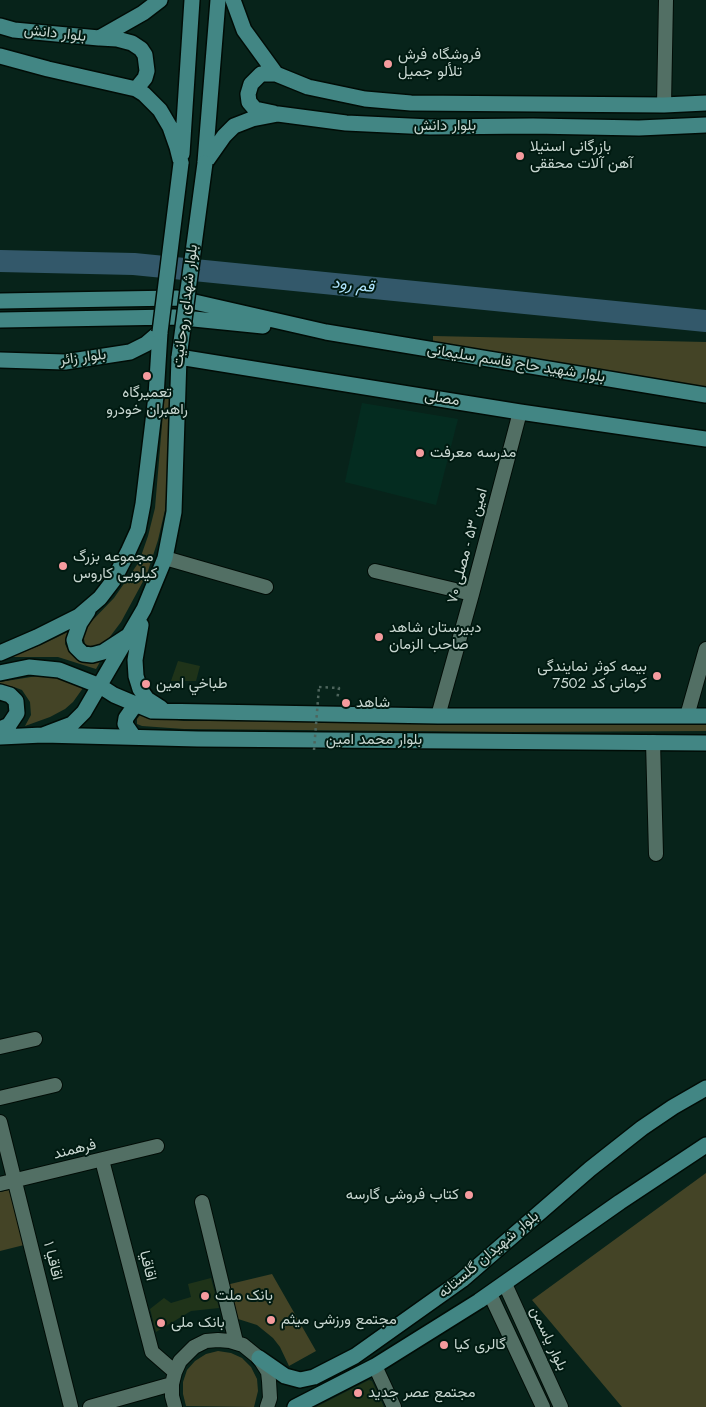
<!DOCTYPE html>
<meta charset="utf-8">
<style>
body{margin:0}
canvas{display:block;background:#07231a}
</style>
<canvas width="706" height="1407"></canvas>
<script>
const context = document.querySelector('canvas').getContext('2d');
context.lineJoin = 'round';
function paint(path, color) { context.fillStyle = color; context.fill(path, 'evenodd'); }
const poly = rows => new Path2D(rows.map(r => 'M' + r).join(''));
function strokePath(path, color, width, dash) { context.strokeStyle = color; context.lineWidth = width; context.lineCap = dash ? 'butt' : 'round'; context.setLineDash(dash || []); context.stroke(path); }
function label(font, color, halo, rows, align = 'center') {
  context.font = font + ' Jost,Vazirmatn,sans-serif'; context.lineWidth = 4; context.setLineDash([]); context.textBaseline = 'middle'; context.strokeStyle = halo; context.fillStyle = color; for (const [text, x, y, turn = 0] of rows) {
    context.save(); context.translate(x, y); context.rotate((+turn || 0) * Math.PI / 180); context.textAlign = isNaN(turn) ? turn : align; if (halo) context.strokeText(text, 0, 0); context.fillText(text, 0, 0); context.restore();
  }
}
const built = poly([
 [362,403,458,419,436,505,345,482]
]);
const green = poly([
 [433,336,706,342,706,390,433,347],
 [171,380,168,476,165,510,158,540,147,574,121,622,106,642,98,648,91,647,85,644,83,634,88,625,114,598,139,562,148,536,155,508,164,401],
 [68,632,65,644,67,648,76,656,105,653,96,669,58,657,11,657,41,645],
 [37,676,59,677,83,688,73,702,65,709,50,717,25,726,31,715,30,702,22,690,14,687,0,685,0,682],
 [140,715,184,721,706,722,706,731,514,732,184,729,142,726,137,724,137,719],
 [706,1173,706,1407,622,1407,532,1300],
 [9,1190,24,1245,0,1251,0,1192],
 [272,1274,316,1351,289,1366,280,1347,273,1338,257,1325,235,1318,226,1285],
 [218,1351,231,1353,242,1358,251,1367,257,1379,258,1391,254,1407,186,1406,183,1394,183,1382,187,1370,195,1361,206,1354]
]);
const river = poly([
 [0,261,134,264,706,321]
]);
const building = poly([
 [178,661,200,666,196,681,171,681],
 [211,1278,219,1308,191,1311,156,1332,150,1309,164,1298,171,1303,191,1297,188,1284],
 [369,1380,372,1381,384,1407,316,1407]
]);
const path = poly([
 [319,687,339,688,337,700]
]);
const minor = poly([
 [664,105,666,0],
 [165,558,266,587],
 [375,571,472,594],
 [438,716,472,594,520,412],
 [687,716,706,649],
 [653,742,656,854],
 [0,1047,35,1039],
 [0,1098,55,1085],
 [0,1122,71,1407],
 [102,1160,152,1352,175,1372],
 [0,1184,157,1146],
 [202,1202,236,1342],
 [505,1284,561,1407],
 [490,1294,543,1407],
 [375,1366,394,1407],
 [90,1407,172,1384],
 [175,1407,172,1396,172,1384,175,1372,180,1361,194,1347,206,1341,218,1340,230,1341,243,1345,259,1358,268,1372,269,1381,270,1398,267,1407]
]);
const major = poly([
 [233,0,244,30,276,74,308,87,365,99,411,103,664,105,706,103],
 [0,26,14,30,99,38,143,13,160,0],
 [100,38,117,39,132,43,141,49,145,55,147,71,145,78,136,89],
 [0,56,48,69,136,89,144,94,160,110,170,127,177,147,181,163],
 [274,113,255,109,249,102,248,94,251,84,261,74,276,74],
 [182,154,192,0],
 [205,162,218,0],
 [205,163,224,136,234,126,252,119,278,114,346,123,430,127,533,126,639,128,706,125],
 [0,301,177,298,326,332,706,395],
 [0,320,174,317,263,326],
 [0,360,65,362,130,352,146,344,160,332],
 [88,611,80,623,74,640,76,647,83,654,92,655,103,652,126,637],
 [141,625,135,660,136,676,140,689,147,699,161,708],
 [0,653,37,637,79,616,100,598,113,581,128,552,138,530,143,504,156,396,160,332],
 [0,673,29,667,59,670,100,686,114,695,152,711,438,716,706,716],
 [0,692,10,695,16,701,17,713,9,725,0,729],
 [43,735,72,724,84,712,144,609,165,558,174,512,179,357,520,412,706,439],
 [0,737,43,735,198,739,706,743],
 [134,737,125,724,126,718,133,708,139,705],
 [259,1358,285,1376,300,1380,314,1377,355,1356,462,1280,590,1169,642,1128,673,1107,706,1088],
 [295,1407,375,1366,479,1301,620,1202,706,1145]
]);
const pathBridge = poly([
 [314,750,319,687]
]);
const majorBridge = poly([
 [160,332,181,163],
 [179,357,205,163]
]);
const markers = [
 [388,64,5,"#f59b9e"],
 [520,156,5,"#f59b9e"],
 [147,376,5,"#f59b9e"],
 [420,453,5,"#f59b9e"],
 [63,566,5,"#f59b9e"],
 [379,637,5,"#f59b9e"],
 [657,676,5,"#f59b9e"],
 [146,684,5,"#f59b9e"],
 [346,703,5,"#f59b9e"],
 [469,1195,5,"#f59b9e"],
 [205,1296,5,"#f59b9e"],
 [271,1320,5,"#f59b9e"],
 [161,1323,5,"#f59b9e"],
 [444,1345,5,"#f59b9e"],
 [358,1393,5,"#f59b9e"]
];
const streetNames = [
 ["بلوار دانش",55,34,6],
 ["بلوار دانش",445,126],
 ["بلوار شهدای روحانیت",186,306,-83],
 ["بلوار زائر",83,358,-7],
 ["بلوار شهید حاج قاسم سلیمانی",516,364,9],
 ["مصلی",442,399,9],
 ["امین ۵۳ - مصلی ۷۰",468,546,-75],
 ["بلوار محمد امین",374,740],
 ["فرهمند",75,1150,-14],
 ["بلوار شهیدان گلستانه",489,1255,-40],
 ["اقاقیا ۱",52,1261,76],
 ["اقاقیا",147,1266,76],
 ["بلوار یاسمن",548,1339,65]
];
const poiNames = [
 ["فروشگاه فرش",398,55],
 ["تلألو جمیل",398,72],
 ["بازرگانی استیلا",530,147],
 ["آهن آلات محققی",530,164],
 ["تعمیرگاه",147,393,"center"],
 ["راهبران خودرو",147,410,"center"],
 ["مدرسه معرفت",430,453],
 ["مجموعه بزرگ",73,557],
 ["کیلویی کاروس",73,574],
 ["دبیرستان شاهد",389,628],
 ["صاحب الزمان",389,645],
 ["بیمه کوثر نمایندگی",647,667,"right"],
 ["کرمانی کد 7502",647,684,"right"],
 ["طباخي امين",156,684],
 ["شاهد",356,703],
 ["کتاب فروشی گارسه",459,1195,"right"],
 ["بانک ملت",215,1296],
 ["مجتمع ورزشی میثم",281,1320],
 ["بانک ملی",171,1323],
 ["گالری کیا",454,1345],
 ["مجتمع عصر جدید",368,1393]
];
const waterNames = [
 ["قم رود",353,286,6]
];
paint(built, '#042c20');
paint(green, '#444426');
strokePath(river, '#33586a', 22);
paint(building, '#1f3319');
strokePath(minor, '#000c06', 16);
strokePath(major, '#000c06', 18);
strokePath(path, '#4d645c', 2.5, [2.5, 4]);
strokePath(minor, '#526f64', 14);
strokePath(major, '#428684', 15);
strokePath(majorBridge, '#000c06', 18, []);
strokePath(pathBridge, '#4d645c', 2.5, [2.5, 4]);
strokePath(majorBridge, '#428684', 15);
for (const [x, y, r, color] of markers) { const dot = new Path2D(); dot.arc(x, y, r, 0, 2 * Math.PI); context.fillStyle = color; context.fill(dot); strokePath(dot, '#001a11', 2); }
label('15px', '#c7d6d0', '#001a11', streetNames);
label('15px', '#c7d6d0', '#001a11', poiNames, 'left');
label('italic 16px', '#aee3fd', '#001a11', waterNames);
</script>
